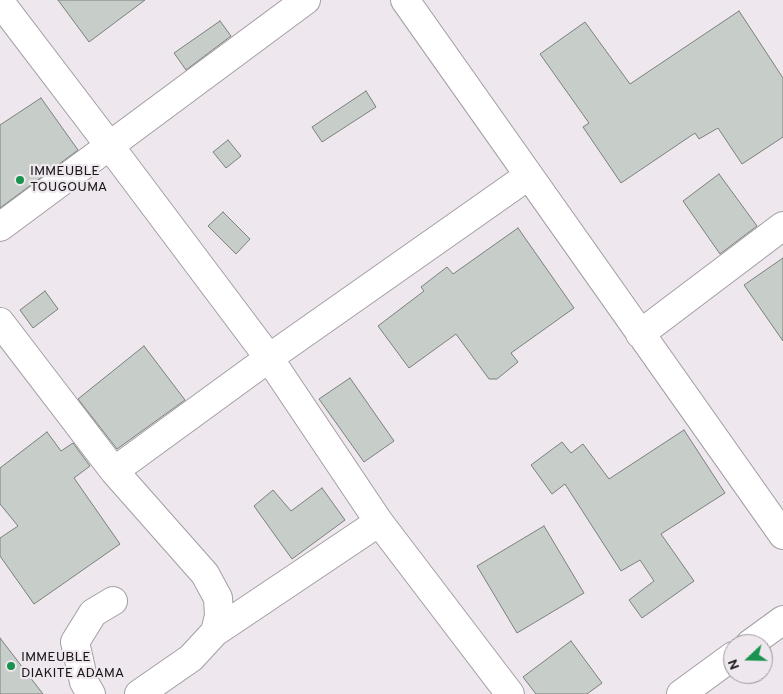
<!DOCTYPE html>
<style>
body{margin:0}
#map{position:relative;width:783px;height:694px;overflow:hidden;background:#eee8ee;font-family:Overpass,sans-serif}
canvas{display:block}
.north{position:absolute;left:723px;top:634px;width:50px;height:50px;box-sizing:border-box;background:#eee8ee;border:1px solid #999599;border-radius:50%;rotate:249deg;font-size:14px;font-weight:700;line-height:20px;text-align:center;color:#1a181a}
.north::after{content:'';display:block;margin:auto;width:18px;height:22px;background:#19934f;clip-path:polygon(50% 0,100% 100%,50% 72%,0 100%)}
</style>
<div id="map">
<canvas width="783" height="694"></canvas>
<div class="north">N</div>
</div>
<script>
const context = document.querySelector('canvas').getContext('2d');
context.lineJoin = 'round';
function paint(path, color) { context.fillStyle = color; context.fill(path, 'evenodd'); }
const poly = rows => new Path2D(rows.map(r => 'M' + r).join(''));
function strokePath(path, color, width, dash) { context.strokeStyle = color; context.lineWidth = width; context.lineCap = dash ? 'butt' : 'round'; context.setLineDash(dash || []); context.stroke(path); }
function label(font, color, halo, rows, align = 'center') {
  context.font = font + ' Overpass,sans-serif'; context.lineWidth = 4.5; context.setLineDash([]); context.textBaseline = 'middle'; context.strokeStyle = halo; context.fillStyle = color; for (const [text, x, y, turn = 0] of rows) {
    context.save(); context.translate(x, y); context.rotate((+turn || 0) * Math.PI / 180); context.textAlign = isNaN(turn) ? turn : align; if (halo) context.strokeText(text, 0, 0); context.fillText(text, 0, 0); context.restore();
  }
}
const building = poly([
 [58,0,145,0,89,42,58,0],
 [739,11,783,78,783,137,742,164,718,128,699,139,695,133,621,183,583,127,589,123,540,54,585,22,630,84,739,11],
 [220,21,231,36,186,70,174,53,220,21],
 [366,91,376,107,322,142,312,127,366,91],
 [41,98,78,150,0,208,0,125,41,98],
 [228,140,241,156,226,168,213,152,228,140],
 [719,174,757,226,720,254,683,201,719,174],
 [223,212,250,239,236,254,208,226,223,212],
 [518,228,574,308,511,353,518,362,497,379,489,379,456,334,409,368,378,326,424,291,421,287,447,267,453,274,518,228],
 [783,258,783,341,744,285,783,258],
 [45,291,58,309,33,328,20,310,45,291],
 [144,346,185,400,117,449,78,399,144,346],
 [350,378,394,441,364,462,319,399,350,378],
 [684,430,725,493,661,534,694,581,642,618,629,600,654,581,640,560,621,571,565,484,552,494,531,465,562,442,571,453,583,444,609,479,684,430],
 [47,432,61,451,73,443,90,466,74,478,120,544,34,604,0,556,0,538,18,526,0,504,0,468,47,432],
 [322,488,345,520,292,559,254,506,273,490,291,511,322,488],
 [544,526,584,593,517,633,477,566,544,526],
 [0,638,43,694,0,694,0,638],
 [571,641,602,683,587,694,536,694,523,677,571,641]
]);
const minor = poly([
 [405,0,783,535],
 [0,2,109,145,269,358,379,522,510,694],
 [0,227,306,0],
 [0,322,114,471,205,574,218,598,219,616,215,632,191,658,139,694],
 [640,334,783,226],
 [114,471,269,358,528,176],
 [215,632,379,522],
 [750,644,783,620],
 [91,694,84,682,75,642,93,613,113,601],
 [681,694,733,656]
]);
const markers = [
 [20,180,5,"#19934f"],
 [11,666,5,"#19934f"]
];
const poiNames = [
 ["IMMEUBLE",30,172],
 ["TOUGOUMA",30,188],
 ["IMMEUBLE",21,658],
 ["DIAKITE ADAMA",21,674]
];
paint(building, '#c7cdc8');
strokePath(building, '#7a807b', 1);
strokePath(minor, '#a39ea3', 30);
strokePath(minor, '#fff', 28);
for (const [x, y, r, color] of markers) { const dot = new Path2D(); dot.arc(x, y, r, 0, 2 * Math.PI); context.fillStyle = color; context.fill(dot); strokePath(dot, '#eee8ee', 2); }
label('14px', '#1a181a', '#eee8ee', poiNames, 'left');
</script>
